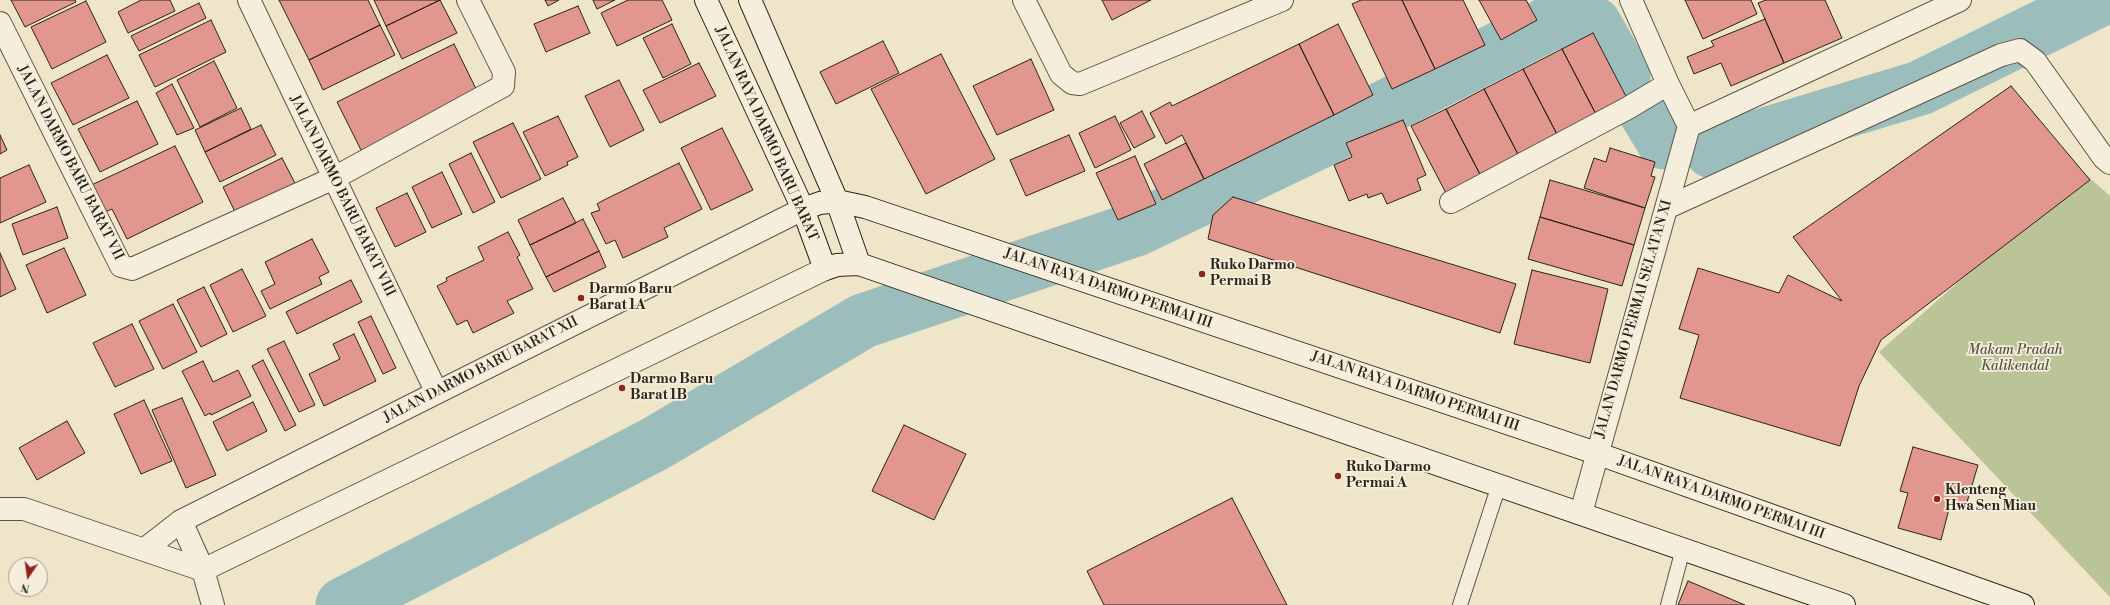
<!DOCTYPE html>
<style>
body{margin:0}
#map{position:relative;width:2110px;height:605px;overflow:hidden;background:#efe5c9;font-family:"Libre Bodoni",serif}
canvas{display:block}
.north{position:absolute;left:8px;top:557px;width:40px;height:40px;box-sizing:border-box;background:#f5eedc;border:1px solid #a59d8e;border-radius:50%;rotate:193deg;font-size:11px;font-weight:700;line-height:16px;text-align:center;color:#2c231a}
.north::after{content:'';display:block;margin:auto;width:14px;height:18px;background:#8f2418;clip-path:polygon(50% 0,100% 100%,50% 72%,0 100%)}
</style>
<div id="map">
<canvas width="2110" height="605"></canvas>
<div class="north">N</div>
</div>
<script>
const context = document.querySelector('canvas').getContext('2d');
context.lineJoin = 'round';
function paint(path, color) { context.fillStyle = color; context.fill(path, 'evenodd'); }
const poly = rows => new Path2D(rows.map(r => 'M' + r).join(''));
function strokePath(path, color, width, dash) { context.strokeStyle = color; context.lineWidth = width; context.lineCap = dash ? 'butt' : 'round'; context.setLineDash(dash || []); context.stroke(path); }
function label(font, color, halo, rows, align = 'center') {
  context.font = font + ' "Libre Bodoni",serif'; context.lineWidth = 3.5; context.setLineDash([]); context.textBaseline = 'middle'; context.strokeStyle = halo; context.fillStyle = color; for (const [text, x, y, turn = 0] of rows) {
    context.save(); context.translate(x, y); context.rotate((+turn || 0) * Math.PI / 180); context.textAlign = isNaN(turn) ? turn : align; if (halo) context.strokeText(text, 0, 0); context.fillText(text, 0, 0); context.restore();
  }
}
const green = poly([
 [2083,172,2110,196,2110,597,1879,352]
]);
const river = poly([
 [1644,109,1664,142],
 [1712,151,1920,88,2098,0],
 [343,605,653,445,863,321,1136,229,1322,140,1548,24,1567,18,1582,17,1594,24,1623,75]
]);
const building = poly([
 [11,0,75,0,76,2,25,27,11,0],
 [141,0,170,0,175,11,128,33,118,12,141,0],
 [279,0,368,0,380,25,309,60,279,0],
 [374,0,440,0,386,26,374,0],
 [440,0,457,33,402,59,386,26,440,0],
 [545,0,559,0,548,6,545,0],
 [593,0,615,0,597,9,593,0],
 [628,0,662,0,672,20,617,46,601,13,628,0],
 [1102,0,1151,0,1112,20,1102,0],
 [1361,0,1402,0,1435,69,1392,89,1352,4,1361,0],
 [1402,0,1463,0,1485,45,1435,69,1402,0],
 [1479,0,1526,0,1537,20,1501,40,1479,0],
 [1685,0,1751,0,1757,14,1703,39,1685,0],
 [1766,0,1825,0,1842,38,1784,63,1758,3,1766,0],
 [86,1,106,42,52,69,31,27,86,1],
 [199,3,206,18,139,51,131,36,199,3],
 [578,6,590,33,546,52,534,24,578,6],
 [1765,19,1784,63,1731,86,1721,63,1694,74,1687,57,1714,46,1711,41,1765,19],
 [211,20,226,52,155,87,139,55,211,20],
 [672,24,691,64,663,78,643,38,672,24],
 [1338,24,1373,95,1334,115,1299,44,1338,24],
 [380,25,395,55,323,90,309,60,380,25],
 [1593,33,1630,104,1599,120,1562,49,1593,33],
 [883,41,899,73,836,104,820,72,883,41],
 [454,44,480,97,363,154,337,102,454,44],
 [1299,44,1334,115,1204,179,1182,135,1166,144,1150,113,1170,102,1172,106,1299,44],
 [1562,49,1599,120,1560,140,1523,69,1562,49],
 [941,54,995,159,926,194,871,89,941,54],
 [107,55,129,98,73,125,51,83,107,55],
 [1031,59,1054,110,997,135,973,86,1031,59],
 [214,61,237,108,200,127,177,80,214,61],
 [699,63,716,96,660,123,643,90,699,63],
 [1523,69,1560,140,1521,160,1484,89,1523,69],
 [619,80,644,130,610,147,585,96,619,80],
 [172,84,194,128,177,135,156,93,172,84],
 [2011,86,2090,180,1881,340,1859,386,1840,446,1680,398,1699,335,1679,329,1698,268,1779,293,1788,275,1842,301,1793,237,2011,86],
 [1484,89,1521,160,1483,180,1446,109,1484,89],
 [137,101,158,144,100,172,78,129,137,101],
 [241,108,251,129,205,152,195,130,241,108],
 [1446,109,1483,180,1448,197,1411,126,1446,109],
 [1142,111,1155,137,1134,148,1120,123,1142,111],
 [558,116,578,157,567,162,568,165,545,176,523,132,558,116],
 [1115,116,1131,150,1095,168,1079,133,1115,116],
 [1403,120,1426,175,1417,179,1421,190,1387,204,1382,193,1368,198,1367,194,1349,201,1334,165,1352,157,1346,143,1403,120],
 [513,123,541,179,501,198,473,142,513,123],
 [261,125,276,155,220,182,205,152,261,125],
 [722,128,753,190,711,210,681,148,722,128],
 [0,135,7,150,0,154,0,135],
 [1069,135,1085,171,1026,196,1010,160,1069,135],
 [1186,143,1204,179,1162,200,1144,164,1186,143],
 [175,146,203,202,127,239,112,209,96,216,83,189,175,146],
 [1610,148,1655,162,1651,176,1655,177,1645,208,1584,188,1594,158,1606,162,1610,148],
 [471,153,495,202,473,213,449,164,471,153],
 [1135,156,1156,204,1118,220,1096,173,1135,156],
 [282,158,298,189,238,218,223,187,282,158],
 [679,163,702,209,664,228,668,237,623,258,615,240,606,244,591,213,600,210,597,204,602,201,679,163],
 [29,165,46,202,0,223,0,178,29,165],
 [442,172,462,214,432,228,412,187,442,172],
 [1550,180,1645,208,1634,245,1540,217,1550,180],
 [407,193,426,232,395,247,376,208,407,193],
 [1233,197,1516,284,1500,333,1208,239,1213,215,1233,197],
 [563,198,576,223,530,245,518,220,563,198],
 [57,207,68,238,23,255,12,224,57,207],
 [1540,217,1634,245,1622,286,1528,259,1540,217],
 [583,219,599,251,546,277,530,245,583,219],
 [508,232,520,255,517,257,533,289,507,301,514,313,473,333,467,320,457,325,437,286,447,281,446,278,484,260,478,247,508,232],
 [312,239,329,272,319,277,322,284,270,309,261,291,275,284,265,262,312,239],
 [64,248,86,295,47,313,26,265,64,248],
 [599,251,606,267,554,292,546,277,599,251],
 [0,253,16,289,0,297,0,253],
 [242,269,266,316,233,332,210,285,242,269],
 [1532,270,1608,289,1590,363,1514,344,1532,270],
 [351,280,362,302,297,334,286,312,351,280],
 [204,287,227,334,201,347,177,300,204,287],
 [173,304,197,352,163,369,139,321,173,304],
 [371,316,396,368,383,374,358,322,371,316],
 [132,324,154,369,115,387,93,343,132,324],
 [354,334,376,381,324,406,309,374,340,359,333,344,354,334],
 [284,341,315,405,299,412,267,349,284,341],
 [263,360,296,425,285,431,252,366,263,360],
 [203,361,213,382,238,370,251,396,211,415,210,413,205,416,182,371,203,361],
 [182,398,216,475,186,488,152,410,182,398],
 [144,400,172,461,141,474,114,414,144,400],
 [253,402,267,431,227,451,213,422,253,402],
 [67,421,85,453,37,480,19,448,67,421],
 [904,425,966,454,934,520,872,491,904,425],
 [1913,447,1978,465,1965,509,1950,505,1941,540,1898,528,1908,493,1900,491,1913,447],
 [1232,498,1287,605,1104,605,1087,571,1232,498],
 [1688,581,1745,605,1678,605,1688,581]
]);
const service = poly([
 [1460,605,1499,485],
 [1668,605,1683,549]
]);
const minor = poly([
 [249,0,436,391],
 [1024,0,1061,74,1072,83,1080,84,1282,0],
 [1631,0,1668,84,1689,126],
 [0,23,121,266,132,269,334,178,503,86,504,72,468,0],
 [1451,202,1628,108,1668,84],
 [1666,208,2001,55,2020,50,2035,61,2104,158,2110,163],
 [1581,513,1689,126,1960,0]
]);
const tertiary = poly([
 [0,509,24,509,203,570,825,269],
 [181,521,203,570,213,605],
 [145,549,181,521,803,209]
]);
const secondary = poly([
 [706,0,803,209,825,269,837,265,859,264,1844,605],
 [750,0,837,201,859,264],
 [803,209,820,203,837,201,865,207,1596,453,2023,605]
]);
const markers = [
 [1202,274,4,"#8f2418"],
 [581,298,4,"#8f2418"],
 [622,388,4,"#8f2418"],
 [1338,476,4,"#8f2418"],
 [1937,499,4,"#8f2418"]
];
const streetNames = [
 ["JALAN RAYA DARMO BARU BARAT",766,134,66],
 ["JALAN DARMO BARU BARAT VII",70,163,63],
 ["JALAN DARMO BARU BARAT VIII",342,196,64],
 ["JALAN RAYA DARMO PERMAI III",1108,289,19],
 ["JALAN DARMO PERMAI SELATAN XI",1634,319,-74],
 ["JALAN DARMO BARU BARAT XII",481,370,-27],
 ["JALAN RAYA DARMO PERMAI III",1415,392,19],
 ["JALAN RAYA DARMO PERMAI III",1721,498,20]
];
const poiNames = [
 ["Ruko Darmo",1210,266],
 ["Permai B",1210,282],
 ["Darmo Baru",589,290],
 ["Barat 1A",589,306],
 ["Darmo Baru",630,380],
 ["Barat 1B",630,396],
 ["Ruko Darmo",1346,468],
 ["Permai A",1346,484],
 ["Klenteng",1945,491],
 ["Hwa Sen Miau",1945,507]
];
const parkNames = [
 ["Makam Pradah",2015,351],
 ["Kalikendal",2015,367]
];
paint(green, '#bac496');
strokePath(river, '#9bbebc', 55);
paint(building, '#e1968e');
strokePath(building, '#2c231a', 1);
strokePath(service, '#5d5446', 16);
strokePath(minor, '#5d5446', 24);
strokePath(tertiary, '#5d5446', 24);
strokePath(secondary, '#2c231a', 24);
strokePath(service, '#f5eedc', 14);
strokePath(minor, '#f5eedc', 22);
strokePath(tertiary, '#f5eedc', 22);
strokePath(secondary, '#f5eedc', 22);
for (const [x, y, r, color] of markers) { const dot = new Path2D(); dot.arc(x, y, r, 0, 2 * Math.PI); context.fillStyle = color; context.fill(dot); strokePath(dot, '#f5eedc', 1.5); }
label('14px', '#2c231a', '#f5eedc', streetNames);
label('bold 14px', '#2c231a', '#f5eedc', poiNames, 'left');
label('italic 14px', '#57533f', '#f5eedc', parkNames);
</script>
